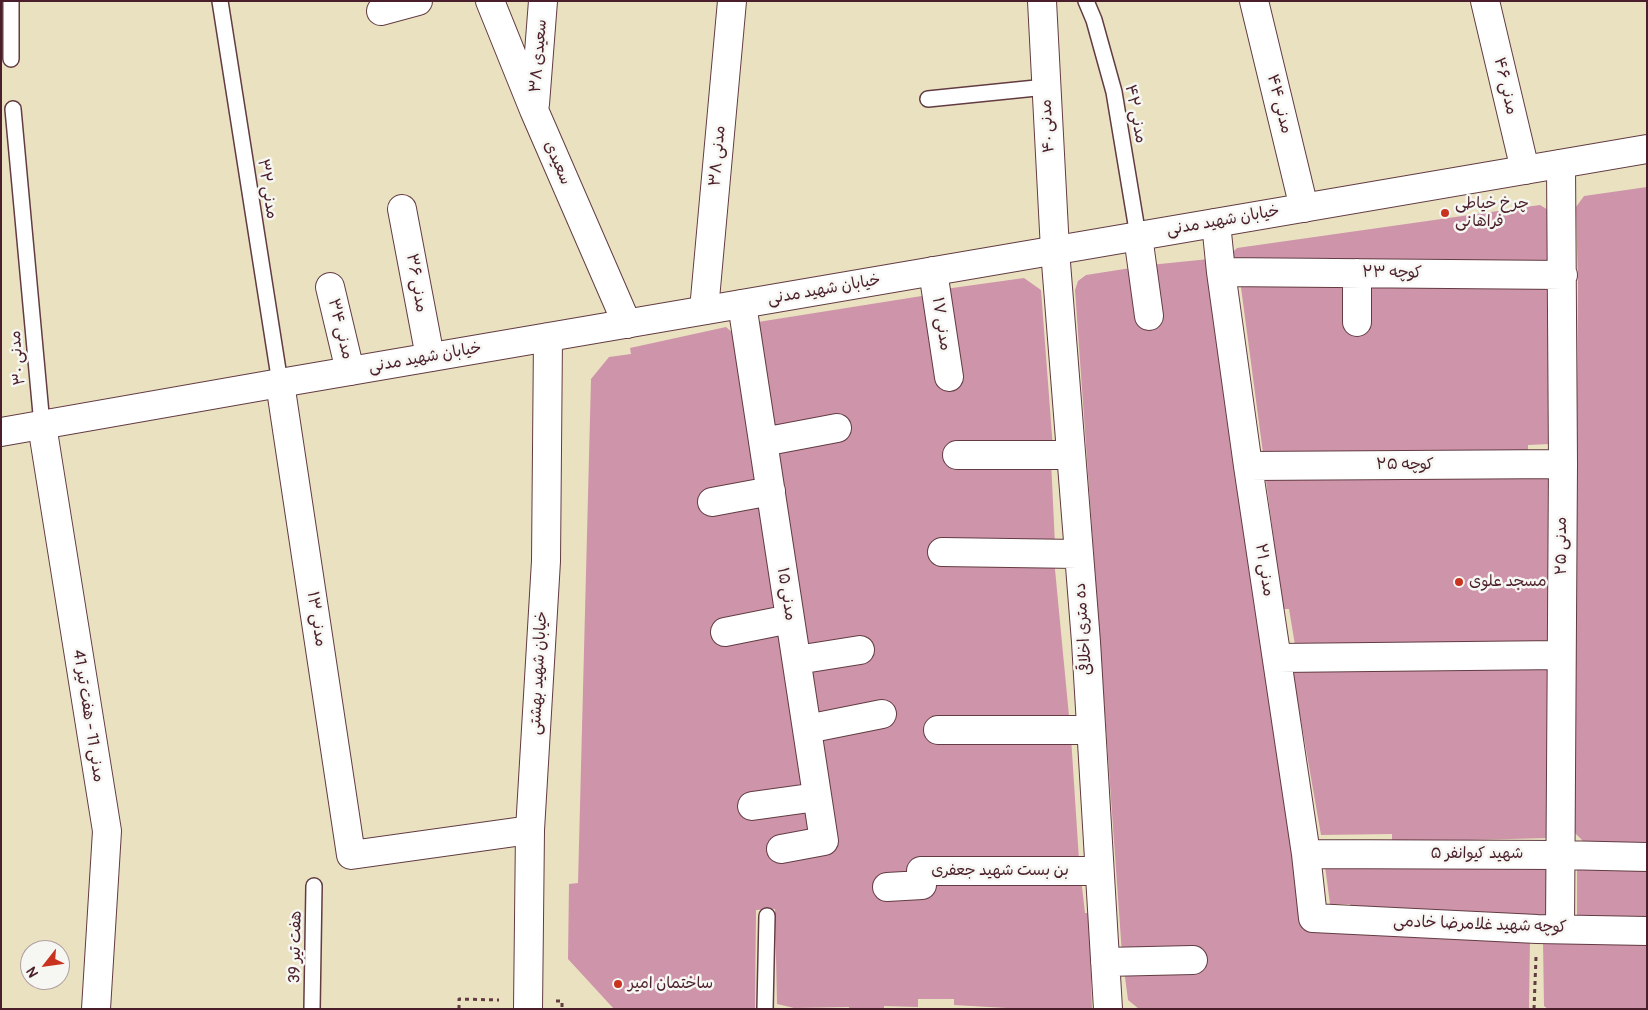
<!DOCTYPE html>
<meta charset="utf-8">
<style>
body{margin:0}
#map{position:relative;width:1648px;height:1010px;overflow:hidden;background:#eae1c1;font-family:Pangolin,sans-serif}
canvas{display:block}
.frame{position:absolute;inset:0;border:2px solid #4a1f2b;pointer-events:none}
.north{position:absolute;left:20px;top:940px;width:50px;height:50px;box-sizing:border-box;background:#f6f6f2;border:1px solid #b1a0a2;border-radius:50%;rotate:240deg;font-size:14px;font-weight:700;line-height:20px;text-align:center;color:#4a1f2b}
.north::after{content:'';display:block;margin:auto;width:18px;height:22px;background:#c8321e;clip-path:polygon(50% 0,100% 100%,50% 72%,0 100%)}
</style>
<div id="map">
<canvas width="1648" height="1010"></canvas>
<div class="frame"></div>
<div class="north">N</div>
</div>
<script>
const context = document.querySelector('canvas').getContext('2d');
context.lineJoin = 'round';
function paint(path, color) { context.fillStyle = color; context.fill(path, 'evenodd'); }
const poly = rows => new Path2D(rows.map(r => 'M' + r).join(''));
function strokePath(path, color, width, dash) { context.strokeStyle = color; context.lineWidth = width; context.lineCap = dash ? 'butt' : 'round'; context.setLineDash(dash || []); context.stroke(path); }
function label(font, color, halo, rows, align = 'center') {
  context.font = font + ' Pangolin,"Playpen Sans Arabic",sans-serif'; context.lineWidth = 5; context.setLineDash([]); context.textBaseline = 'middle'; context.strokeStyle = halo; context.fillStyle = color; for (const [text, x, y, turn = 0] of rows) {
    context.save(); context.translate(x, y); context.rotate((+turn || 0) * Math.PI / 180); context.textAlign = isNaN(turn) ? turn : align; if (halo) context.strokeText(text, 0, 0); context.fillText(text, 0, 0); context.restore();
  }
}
const building = poly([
 [1647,187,1647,844,1583,841,1573,831,1578,286,1576,207,1584,196],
 [1540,205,1553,213,1550,263,1233,260,1233,252,1237,248],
 [1209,259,1302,925,1530,938,1529,1009,1139,1009,1128,1000,1122,954,1075,290,1078,281,1086,275,1150,265],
 [1024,278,1041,290,1053,449,1051,460,1055,545,1054,559,1071,737,1079,860,926,878,1081,878,1085,913,1089,913,1092,1009,1024,1009,954,1005,954,999,918,999,918,1007,884,1006,884,1009,849,1009,849,1007,794,1008,777,1004,775,909,756,910,755,1009,614,1009,568,959,569,884,578,883,591,379,609,357,631,354,630,348,726,327,733,333,756,490,808,803,836,845,758,322,928,295,955,387,960,385,945,289],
 [1240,280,1548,283,1550,444,1528,445,1528,451,1503,451,1502,454,1263,453],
 [1265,473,1548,473,1549,645,1295,645,1289,609,1283,609],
 [1291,663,1552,664,1549,838,1392,842,1392,834,1321,835],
 [1324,859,1548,863,1548,919,1351,910,1350,904,1330,904],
 [1577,865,1647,867,1647,923,1577,918],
 [1543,940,1647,941,1647,1009,1548,1009,1544,1006]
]);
const path = poly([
 [556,1001,562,1001,562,1009],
 [459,1009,459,999,499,1000],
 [1534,1009,1536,957]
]);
const lane = poly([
 [220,1,280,383],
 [1086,1,1094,20,1114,92,1138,236],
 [11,59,11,1],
 [928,99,1046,87],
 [13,109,42,425],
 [312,1009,314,886],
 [765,1009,767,916]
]);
const street = poly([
 [490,1,534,110,627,324],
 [1042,1,1055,250,1086,642,1108,1009],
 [1254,1,1304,208],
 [1485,1,1525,170],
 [381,11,418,1],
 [535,104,543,1],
 [402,209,430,357],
 [1216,223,1221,272,1248,466,1306,854,1313,918,1537,929,1647,931],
 [1138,236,1149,316],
 [933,271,949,377],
 [1221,272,1563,275],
 [1357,273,1357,322],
 [330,287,350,371],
 [742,304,824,841,781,849],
 [704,310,732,1],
 [280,383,351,855,530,830],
 [42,425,107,831,96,1009],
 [763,442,837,428],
 [957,455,1071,455],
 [1248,466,1563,464],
 [712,502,771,491],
 [942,552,1078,554],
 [725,632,790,619],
 [1278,658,1561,655],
 [797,660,860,650],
 [807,729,882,714],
 [938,730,1091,730],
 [752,806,817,797],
 [1306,854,1560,855,1647,857],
 [887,887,922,885,921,871,1099,871],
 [1560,928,1563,464,1561,164],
 [1105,962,1193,960]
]);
const secondary = poly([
 [1,432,280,383,1647,149],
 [528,1009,530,830,546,561,548,337]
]);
const markers = [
 [1445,213,5,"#c8321e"],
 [1459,582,5,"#c8321e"],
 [618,984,5,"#c8321e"]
];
const streetNames = [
 ["سعیدی ۳۸",539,56,-85],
 ["مدنی ۴۶",1505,86,77],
 ["مدنی ۴۴",1279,104,76],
 ["مدنی ۴۲",1135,114,79],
 ["مدنی ۴۰",1048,126,-93],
 ["مدنی ۳۸",718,156,-85],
 ["سعیدی",557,163,67],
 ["مدنی ۳۲",267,189,81],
 ["خیابان شهید مدنی",1223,221,-10],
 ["کوچه ۲۳",1392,273,1],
 ["مدنی ۳۶",416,283,80],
 ["خیابان شهید مدنی",824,290,-10],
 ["مدنی ۱۷",941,324,81],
 ["مدنی ۳۴",340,329,76],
 ["مدنی ۳۰",18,358,-95],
 ["خیابان شهید مدنی",425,358,-10],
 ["کوچه ۲۵",1405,465],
 ["مدنی ۲۵",1562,546,-90],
 ["مدنی ۲۱",1264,570,81],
 ["مدنی ۱۵",786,594,81],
 ["مدنی ۱۳",316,619,81],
 ["ده متری اخلاقی",1084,629,-94],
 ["خیابان شهید بهشتی",539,673,-87],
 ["مدنی 11 - هفت تیر 41",88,716,81],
 ["شهید کیوانفر ۵",1477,854],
 ["بن بست شهید جعفری",1000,871],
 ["کوچه شهید غلامرضا خادمی",1480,925,2],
 ["هفت تیر 39",296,947,-89]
];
const poiNames = [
 ["چرخ خیاطی",1455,204],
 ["فراهانی",1455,222],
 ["مسجد علوی",1469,582],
 ["ساختمان امیر",628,984]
];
paint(building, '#ce94aa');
strokePath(lane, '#623c42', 18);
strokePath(street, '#623c42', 30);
strokePath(secondary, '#623c42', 30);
strokePath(path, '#623c42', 3, [4, 4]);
strokePath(lane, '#fff', 15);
strokePath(street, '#fff', 28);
strokePath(secondary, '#fff', 28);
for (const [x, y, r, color] of markers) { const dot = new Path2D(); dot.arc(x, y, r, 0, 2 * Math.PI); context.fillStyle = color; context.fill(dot); strokePath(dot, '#f6f6f2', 2); }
label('16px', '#4a1f2b', '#f6f6f2', streetNames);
label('16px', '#4a1f2b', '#f6f6f2', poiNames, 'left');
</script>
